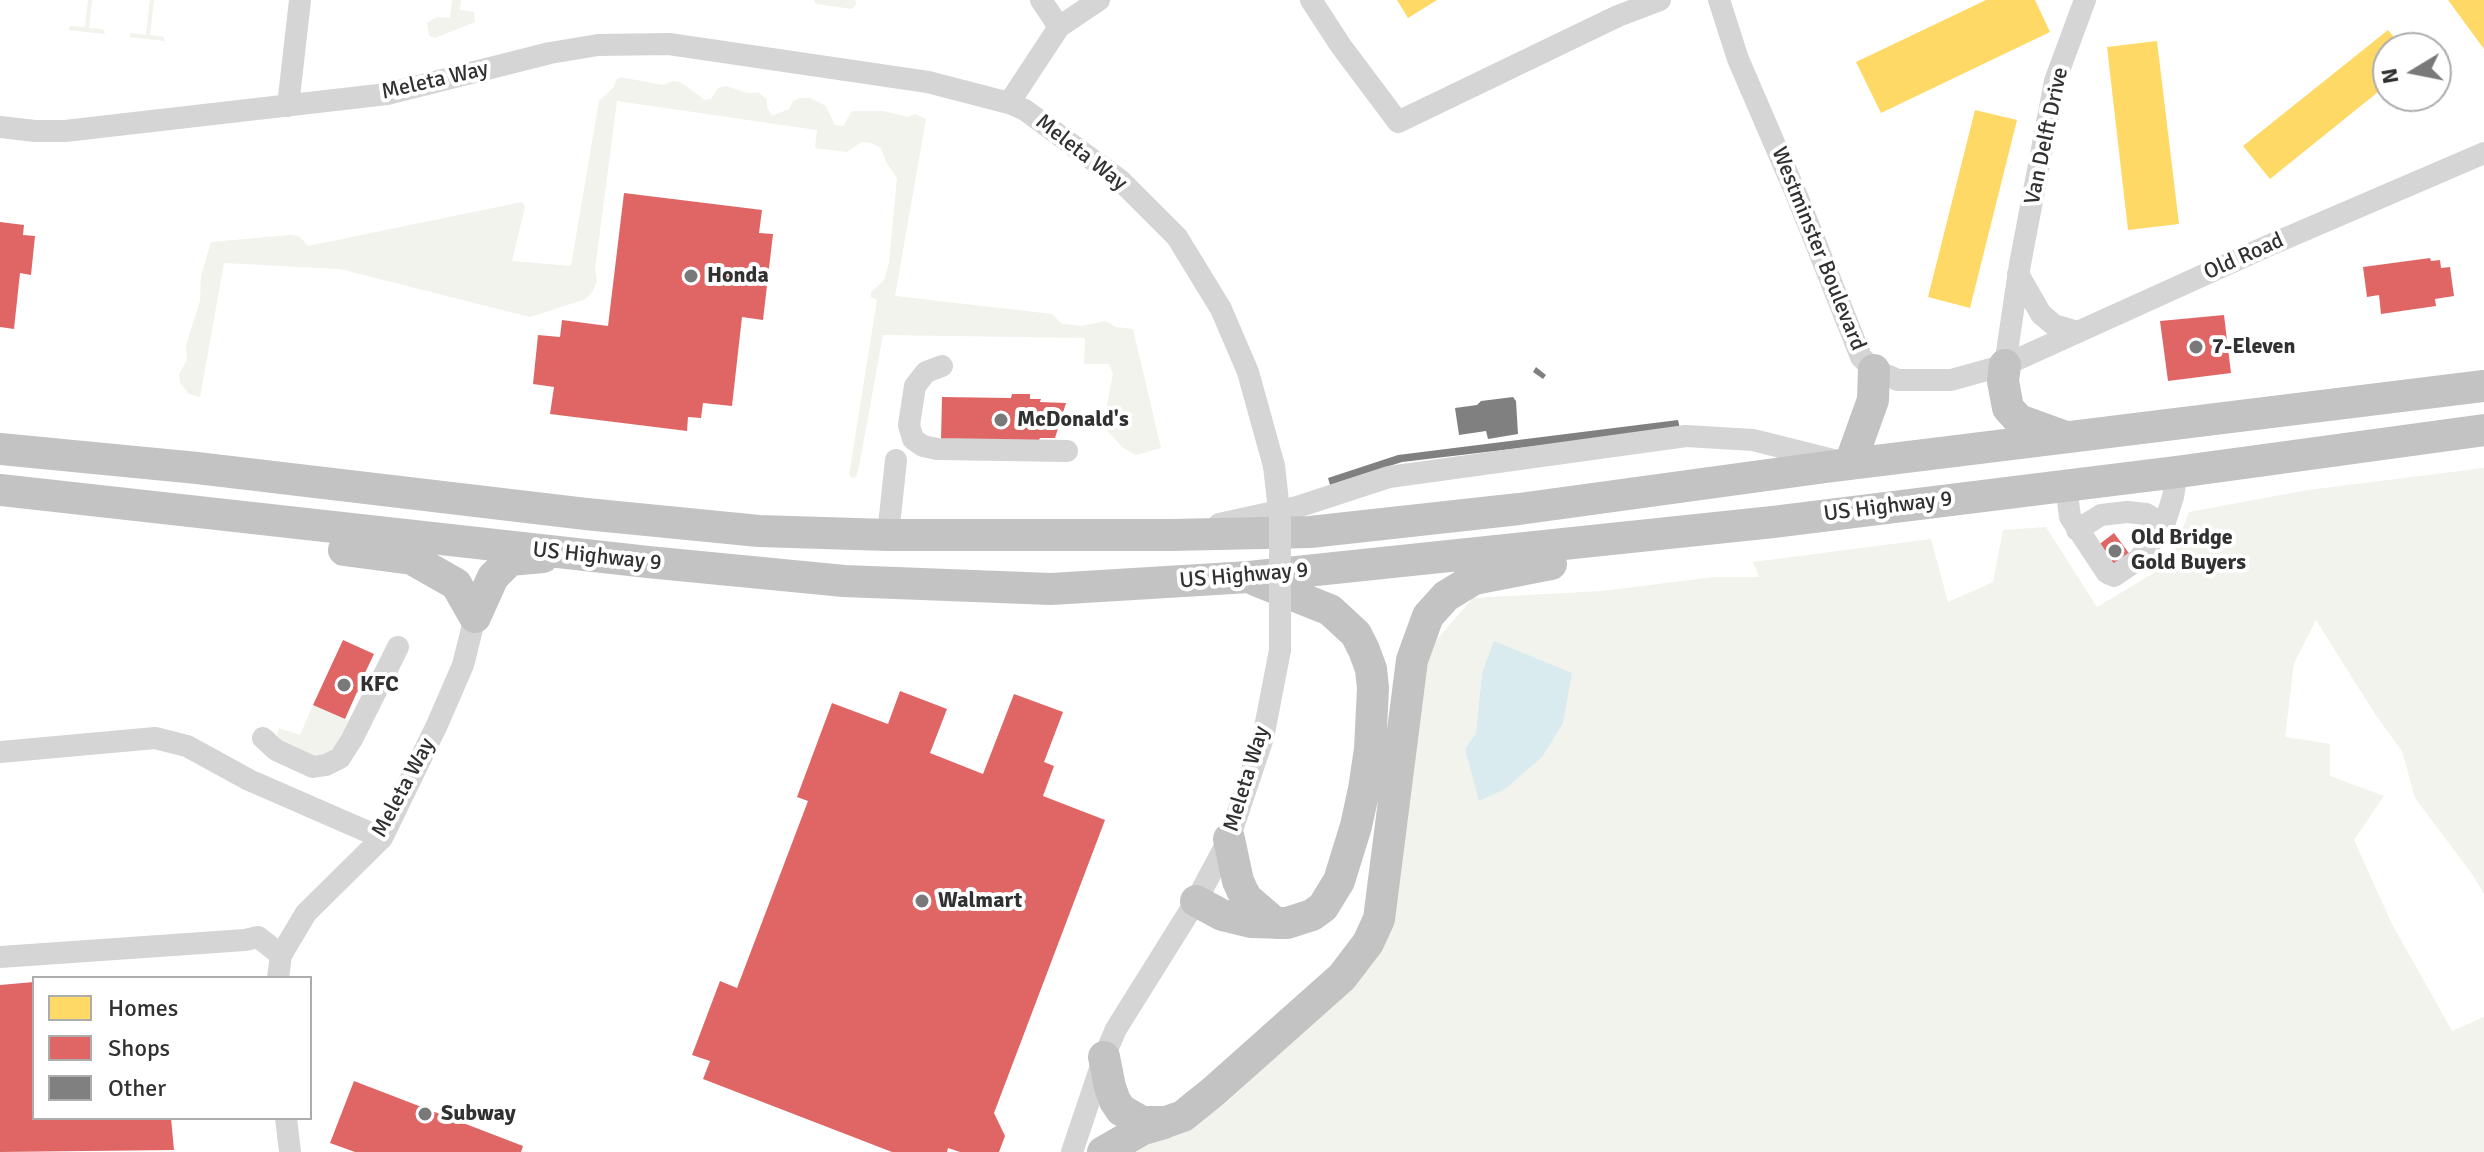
<!DOCTYPE html>
<style>
body{margin:0}
#map{position:relative;width:2484px;height:1152px;overflow:hidden;background:#fff;font-family:Signika,sans-serif}
canvas{display:block}
.legend{position:absolute;left:32px;top:976px;width:280px;height:144px;box-sizing:border-box;background:#fff;border:2px solid #adadad;margin:0;padding:10px 14px;list-style:none;font-size:24px;color:#313131}
.legend li{display:flex;align-items:center;gap:16px;height:40px}
.legend b{width:40px;border:2px solid #adadad}
.north{position:absolute;left:2372px;top:32px;width:80px;height:80px;box-sizing:border-box;background:#fff;border:2px solid #adadad;border-radius:50%;rotate:260deg;font-size:22px;font-weight:700;line-height:32px;text-align:center;color:#313131}
.north::after{content:'';display:block;margin:auto;width:28px;height:36px;background:#797979;clip-path:polygon(50% 0,100% 100%,50% 72%,0 100%)}
</style>
<div id="map">
<canvas width="2484" height="1152"></canvas>
<ul class="legend">
<li><b style="height:22px;background:#ffd966"></b>Homes</li>
<li><b style="height:22px;background:#e06666"></b>Shops</li>
<li><b style="height:22px;background:#808080"></b>Other</li>
</ul>
<div class="north">N</div>
</div>
<script>
const context = document.querySelector('canvas').getContext('2d');
context.lineJoin = 'round';
function paint(path, color) { context.fillStyle = color; context.fill(path, 'evenodd'); }
const poly = rows => new Path2D(rows.map(r => 'M' + r).join(''));
function strokePath(path, color, width, dash) { context.strokeStyle = color; context.lineWidth = width; context.lineCap = dash ? 'butt' : 'round'; context.setLineDash(dash || []); context.stroke(path); }
function label(font, color, halo, rows, align = 'center') {
  context.font = font + ' Signika,sans-serif'; context.lineWidth = 8; context.setLineDash([]); context.textBaseline = 'middle'; context.strokeStyle = halo; context.fillStyle = color; for (const [text, x, y, turn = 0] of rows) {
    context.save(); context.translate(x, y); context.rotate((+turn || 0) * Math.PI / 180); context.textAlign = isNaN(turn) ? turn : align; if (halo) context.strokeText(text, 0, 0); context.fillText(text, 0, 0); context.restore();
  }
}
const green = poly([
 [88,0,92,0,89,28,103,29,105,34,68,30,70,26,85,27],
 [150,0,154,0,150,35,164,37,165,41,129,37,131,33,146,35],
 [452,0,461,0,460,10,474,12,475,22,435,38,429,36,427,23,437,17,450,18],
 [814,0,855,0,856,4,852,9,816,4],
 [620,77,663,85,673,81,680,82,705,100,711,99,718,88,726,86,747,93,759,93,767,99,767,107,772,116,789,109,793,101,800,98,810,98,826,106,835,125,843,126,852,111,883,111,907,117,915,114,926,119,895,296,1052,314,1062,324,1082,326,1105,321,1116,327,1133,329,1161,448,1136,455,1123,448,1103,426,1113,374,1109,364,1084,364,1085,338,883,335,859,467,856,477,852,478,849,475,877,300,871,297,871,292,884,280,889,263,897,178,886,162,881,148,871,143,861,142,847,152,815,148,817,130,617,101,595,269,597,280,593,291,586,299,530,317,340,269,224,263,200,397,189,394,180,383,179,374,187,360,186,345,200,301,201,276,211,242,291,235,300,237,308,246,522,202,525,207,512,261,571,266,599,101,614,87,616,80],
 [2484,468,2484,894,2472,874,2415,798,2402,751,2375,714,2316,620,2294,663,2285,737,2330,744,2330,776,2384,796,2354,840,2392,924,2452,1031,2484,1017,2484,1152,1110,1152,1225,1104,1377,958,1425,653,1473,598,1602,591,1714,577,1759,577,1753,562,1931,539,1948,602,1993,582,2003,530,2046,527,2097,607,2169,564,2189,512,2308,490],
 [1482,673,1480,801,1465,749,1476,733],
 [313,705,349,721,335,747,327,754,316,756,282,742,277,734,279,728,300,735]
]);
const water = poly([
 [1494,641,1572,673,1563,723,1542,757,1505,789,1479,801,1465,749,1476,733,1482,673]
]);
const homes = poly([
 [1397,0,1437,0,1408,18],
 [1986,0,2035,0,2050,32,1881,113,1856,62],
 [2448,0,2484,0,2484,49],
 [2388,30,2403,48,2388,48,2388,84,2270,179,2243,146],
 [2157,41,2179,224,2128,230,2107,47],
 [1975,110,2017,120,1970,308,1928,297]
]);
const shops = poly([
 [624,193,762,210,759,233,773,234,763,320,742,317,732,406,703,403,701,418,688,417,687,431,550,414,554,387,533,384,538,335,560,337,562,320,608,326],
 [0,222,24,225,23,235,35,236,31,275,20,273,14,329,0,327],
 [2430,258,2431,261,2440,260,2441,268,2450,267,2454,296,2435,299,2436,306,2381,314,2379,295,2367,297,2363,267],
 [2224,315,2231,373,2168,381,2160,321],
 [1012,394,1030,394,1030,399,1041,399,1040,402,1066,403,1055,438,1040,438,1039,440,941,440,942,397,1011,398],
 [2114,533,2131,556,2113,569,2097,546],
 [343,640,374,654,364,675,369,677,361,695,357,692,345,719,313,705],
 [900,691,947,709,930,753,983,774,1014,694,1063,712,1044,762,1054,766,1043,796,1105,820,994,1113,1005,1136,999,1152,960,1152,948,1148,947,1152,892,1152,703,1079,710,1061,692,1055,720,981,737,988,808,801,797,797,832,703,888,724],
 [34,982,34,1118,171,1118,174,1150,0,1152,0,985],
 [354,1081,523,1146,521,1152,355,1152,330,1143]
]);
const building = poly([
 [1536,367,1546,375,1543,379,1533,372],
 [1513,397,1516,401,1518,434,1488,439,1486,431,1459,435,1455,408,1477,405,1481,401],
 [1678,420,1680,429,1402,462,1330,485,1328,478,1398,455]
]);
const minor = poly([
 [1041,0,1059,27,1099,0],
 [1311,0,1341,46,1398,122,1618,16,1660,0],
 [1719,0,1738,59,1797,196,1861,357,1874,370,1898,380,1951,380,2005,365,2270,245,2484,153],
 [1009,103,1059,27],
 [288,106,300,0],
 [0,127,35,131,65,131,387,94,550,53,598,45,669,44,928,82,1009,103,1025,110,1120,180,1177,237,1221,309,1248,372,1274,466],
 [2018,274,2041,314,2054,325,2078,332],
 [2005,365,2020,264,2055,81,2085,0],
 [942,366,926,372,915,386,909,425,913,439,923,446,937,449,1067,451],
 [2066,485,2070,517,2107,573,2114,576,2139,559,2164,525,2173,497,2177,472],
 [1219,524,1297,507,1389,477,1686,436,1753,440,1837,461],
 [2077,530,2101,515,2127,512,2146,514,2164,525],
 [888,535,896,460],
 [263,738,276,750,313,767,326,765,340,758,352,739,398,647],
 [0,752,155,738,187,746,249,780,382,838],
 [0,957,245,940,258,937,281,955],
 [278,978,281,955,306,913,382,838,437,725,463,665,475,617],
 [286,1118,290,1152],
 [1072,1152,1104,1057,1116,1029,1196,901,1229,839,1263,738,1280,650]
]);
const highway = poly([
 [2005,365,2003,381,2008,408,2019,420,2063,436],
 [0,449,197,468,586,514,759,531,888,535,1171,535,1310,532,1519,509,1826,467,2484,386],
 [1850,464,1873,400,1874,370],
 [0,490,648,562,844,581,1051,589,1249,577,1773,522,2177,472,2484,430],
 [344,550,412,559,456,584,475,617],
 [475,617,493,577,510,560,543,557],
 [1229,839,1238,881,1242,890,1247,899,1275,923],
 [1196,901,1222,915,1251,922,1287,923,1312,915,1323,907,1339,881,1356,826,1364,789,1370,749,1373,688,1371,669,1364,650,1356,634,1330,610,1255,580],
 [1104,1057,1110,1087,1115,1101,1121,1110,1142,1122,1166,1122,1183,1116,1214,1091,1342,977,1368,943,1379,919,1412,660,1428,616,1446,596,1474,579,1551,564],
 [1103,1152,1143,1129,1164,1123]
]);
const minorBridge = poly([
 [1274,466,1280,519,1280,650]
]);
const markers = [
 [691,276,8,"#797979"],
 [2196,347,8,"#797979"],
 [1001,420,8,"#797979"],
 [2115,551,8,"#797979"],
 [344,685,8,"#797979"],
 [922,901,8,"#797979"],
 [425,1114,8,"#797979"]
];
const streetNames = [
 ["Meleta Way",435,81,-13],
 ["Van Delft Drive",2047,136,-78],
 ["Meleta Way",1081,153,38],
 ["Westminster Boulevard",1818,249,68],
 ["Old Road",2244,257,-24],
 ["US Highway 9",1888,507,-7],
 ["US Highway 9",597,557,6],
 ["US Highway 9",1244,576,-5],
 ["Meleta Way",1247,779,-73],
 ["Meleta Way",404,788,-62]
];
const poiNames = [
 ["Honda",707,276],
 ["7-Eleven",2212,347],
 ["McDonald's",1017,420],
 ["Old Bridge",2131,538],
 ["Gold Buyers",2131,563],
 ["KFC",360,685],
 ["Walmart",938,901],
 ["Subway",441,1114]
];
paint(green, '#f1f3ec');
paint(water, '#daebf0');
paint(homes, '#ffd966');
paint(shops, '#e06666');
paint(building, '#808080');
strokePath(minor, '#d5d5d5', 22);
strokePath(highway, '#c3c3c3', 32);
strokePath(minorBridge, '#d5d5d5', 22);
for (const [x, y, r, color] of markers) { const dot = new Path2D(); dot.arc(x, y, r, 0, 2 * Math.PI); context.fillStyle = color; context.fill(dot); strokePath(dot, '#fff', 3); }
label('22px', '#313131', '#fff', streetNames);
label('bold 22px', '#313131', '#fff', poiNames, 'left');
</script>
